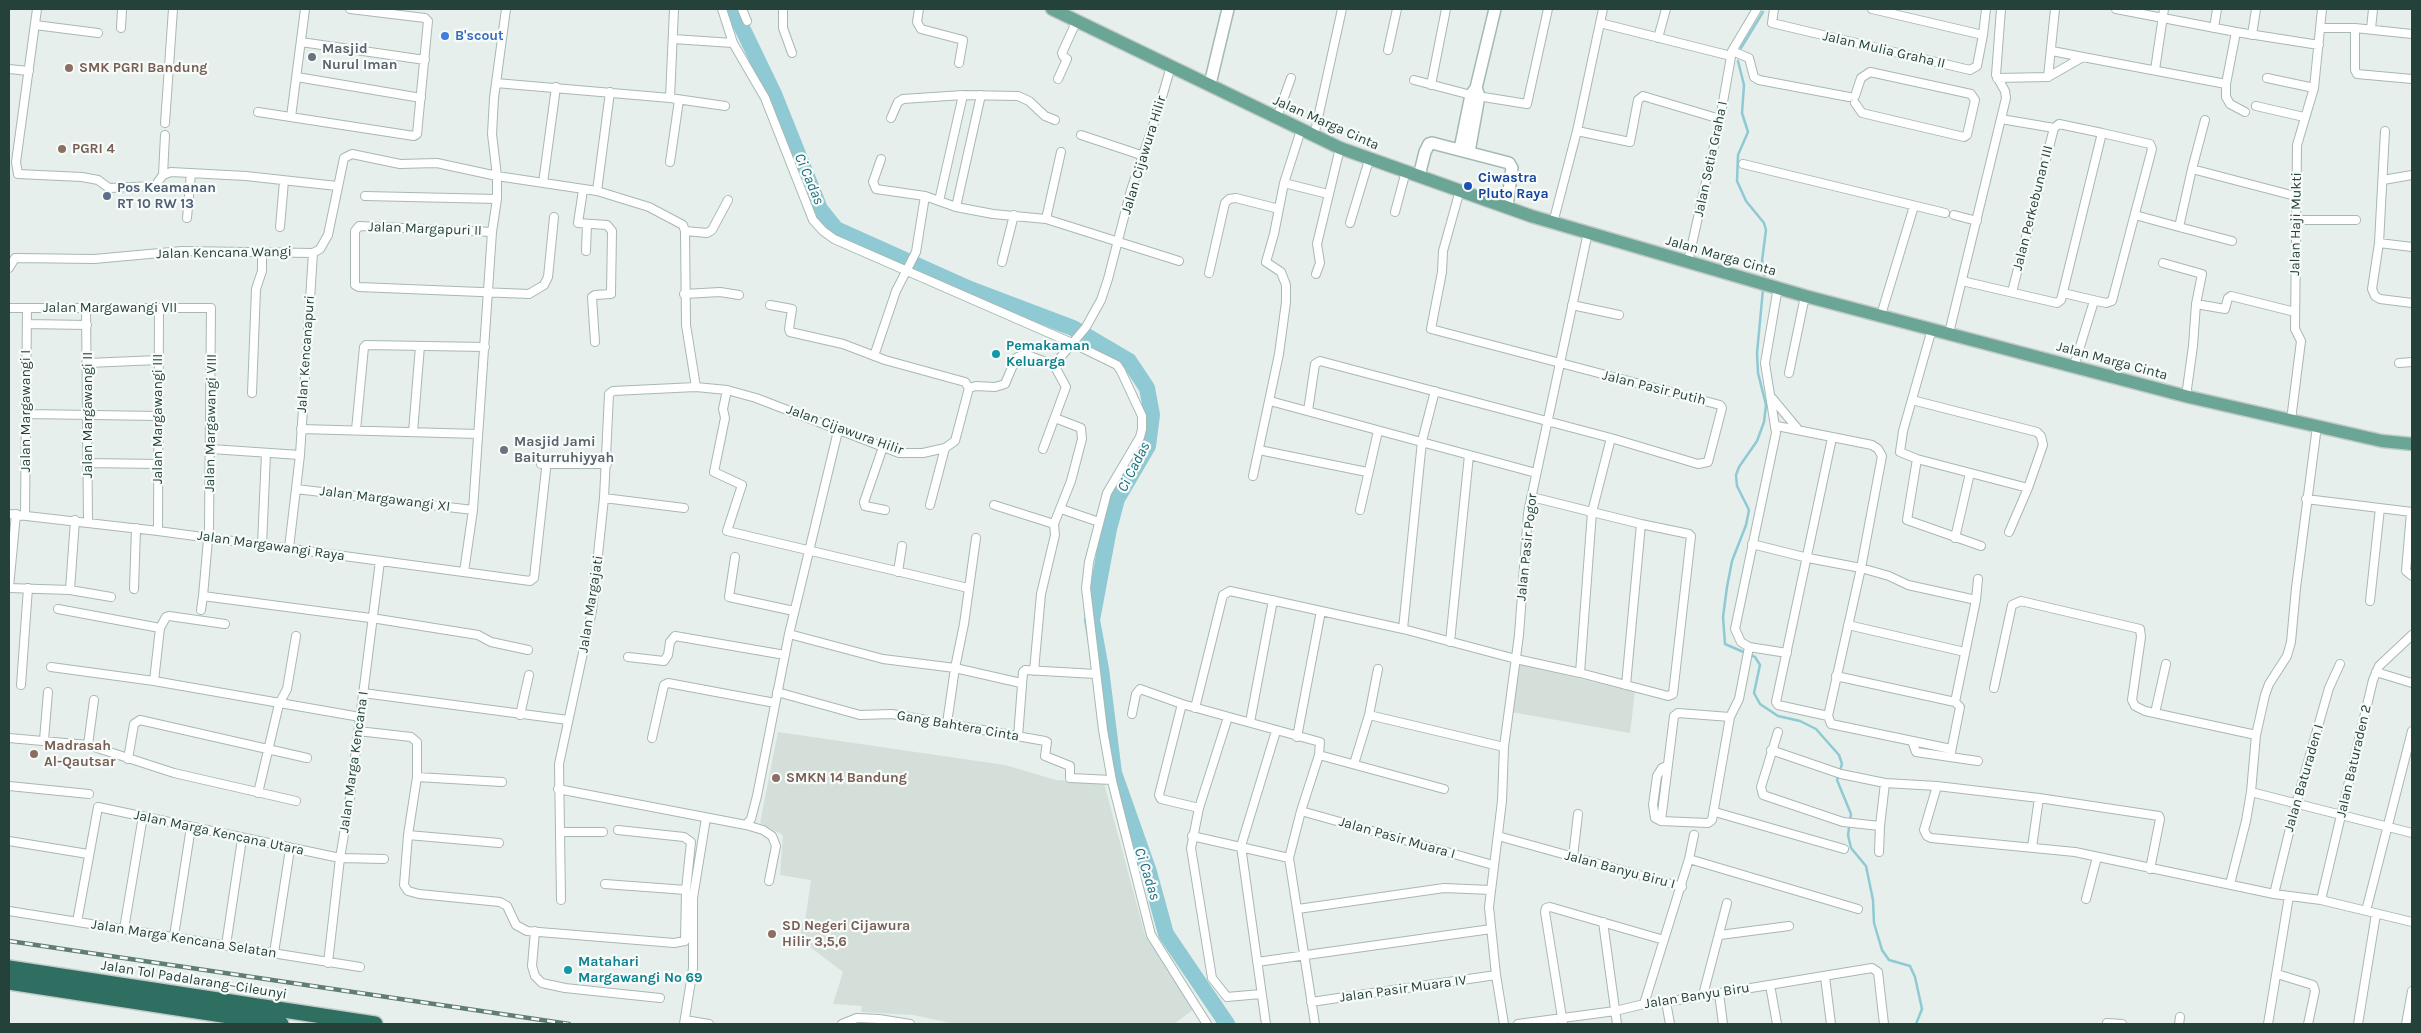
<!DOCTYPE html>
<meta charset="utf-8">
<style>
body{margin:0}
#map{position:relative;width:2421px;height:1033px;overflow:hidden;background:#e6efeb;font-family:Karla,sans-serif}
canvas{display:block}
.frame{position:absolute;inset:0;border:10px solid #24423a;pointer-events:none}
</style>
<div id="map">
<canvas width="2421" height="1033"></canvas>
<div class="frame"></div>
</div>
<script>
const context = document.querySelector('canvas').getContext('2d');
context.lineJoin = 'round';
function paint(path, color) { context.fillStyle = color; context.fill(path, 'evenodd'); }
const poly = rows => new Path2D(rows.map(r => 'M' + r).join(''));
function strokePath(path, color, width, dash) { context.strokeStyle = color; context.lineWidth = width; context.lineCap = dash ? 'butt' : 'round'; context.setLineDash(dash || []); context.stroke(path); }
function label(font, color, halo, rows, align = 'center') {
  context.font = font + ' Karla,sans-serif'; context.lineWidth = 4.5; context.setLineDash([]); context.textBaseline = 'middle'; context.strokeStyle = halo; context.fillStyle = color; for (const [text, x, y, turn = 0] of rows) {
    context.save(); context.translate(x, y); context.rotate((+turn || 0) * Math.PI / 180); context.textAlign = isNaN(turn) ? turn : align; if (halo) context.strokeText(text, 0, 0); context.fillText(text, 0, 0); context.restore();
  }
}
const built = poly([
 [1519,664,1635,692,1630,733,1511,712],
 [778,732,1005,765,1056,780,1104,783,1145,935,1194,1009,1174,1024,956,1024,913,1015,861,1012,862,1006,833,1004,843,972,801,940,801,925,805,921,811,880,780,875,783,835,760,823]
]);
const stream = poly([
 [1741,48,1763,12],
 [1738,61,1744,85,1742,113,1748,132,1738,155,1737,181,1746,201,1764,223,1766,230,1762,261,1765,272,1764,281],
 [1763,289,1757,353,1758,373,1766,405,1764,422,1757,441,1739,467,1736,475,1737,486,1749,510,1746,525,1732,561,1727,587,1723,617,1725,644,1755,657,1760,665,1754,693,1760,704,1778,716,1800,721,1816,729,1839,755,1842,764,1837,780,1851,814,1848,835,1851,848,1866,866,1873,900,1874,923,1882,950,1889,960,1910,966,1915,977,1922,1009,1916,1024]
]);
const river = poly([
 [733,9,774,94,820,209,836,229,970,289,1073,328,1129,361,1147,388,1152,415,1148,446,1117,499,1109,529,1092,620,1101,669,1114,773,1149,872,1166,934,1227,1024]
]);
const street = poly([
 [37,9,16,162,18,174,82,177,98,180,109,188,155,186,163,175,171,172,246,176,337,186],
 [722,9,733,43,765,98,813,220,823,231,834,239,1072,343,1117,365,1121,371,1142,416,1142,429,1140,437,1107,493,1089,562,1086,588,1103,730,1112,781,1151,935,1207,1024],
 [742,9,747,21],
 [783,9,783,28,792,53],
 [919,9,917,22,921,29,963,40,959,63],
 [1774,9,1772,23,1970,70,1977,66,1983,35,1986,9],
 [1872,9,1983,35],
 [2116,9,2236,32,2319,45],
 [1600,23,1731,56],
 [35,25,98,33],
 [121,28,122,9],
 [2214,28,2217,9],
 [2321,28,2355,28,2412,34],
 [2355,28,2355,70,2357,74,2412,79],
 [2371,29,2373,9],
 [2252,35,2256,9],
 [1658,38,1666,9],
 [673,39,733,43],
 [301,42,425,60],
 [1388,50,1397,9],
 [1732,51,1749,58,1754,77,1759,80,1849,97],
 [2052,51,2083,57],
 [9,69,29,71],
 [2155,70,2164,9],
 [297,77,421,98],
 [2048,77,2055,9],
 [1997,78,2048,77,2083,57,2226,84,2236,32],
 [2267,78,2314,88],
 [1058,79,1067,59,1063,56,1062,53,1077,20],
 [1414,80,1471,95,1527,104,1548,9],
 [496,83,670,98,725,106],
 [2226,84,2226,97,2230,104,2245,112],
 [1431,85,1446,9],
 [963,95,1018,96,1029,101,1045,116,1055,120],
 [1855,96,1861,78,1870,72,1971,94,1975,100,1967,135,1964,137,1862,113,1855,103],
 [670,98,674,9],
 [2256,106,2304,117],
 [258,112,414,136,417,134,428,21,425,18,350,9],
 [291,117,305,9],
 [1277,117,1291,78],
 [891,118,898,102,903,99,963,95,939,201],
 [2001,119,2054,128],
 [165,123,173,9],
 [1577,131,1630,142,1638,100,1643,96,1720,119],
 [2385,131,2379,243,2372,289,2375,296,2380,299,2412,303],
 [1081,135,1141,155],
 [1314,136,1342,9],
 [881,159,873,182,876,189,925,196,956,207,993,214,1046,219,1179,261],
 [670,162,679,100],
 [1743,164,1945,213],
 [2192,169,2205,120],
 [163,175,165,135],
 [2383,180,2412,175],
 [543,183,556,87],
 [1284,183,1328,194],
 [583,190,578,223,607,225,612,231,611,294,595,295,592,297,595,342],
 [597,191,610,92],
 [365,196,497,199],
 [956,207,981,95],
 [1395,212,1406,171],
 [1954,215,1977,221],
 [2135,215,2179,227,2192,169,2295,196],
 [187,218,191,173],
 [1046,219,1061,152],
 [2295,220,2356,220],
 [1350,223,1369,160],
 [1553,223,1577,131,1603,9],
 [280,227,284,181],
 [2179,227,2232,241],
 [685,231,707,233,712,230,728,200],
 [492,232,359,226,355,231,355,285,359,287,529,294,544,285,548,277,554,217],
 [2379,243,2412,247],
 [586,251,587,224],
 [1002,262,1014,215],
 [1688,262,1720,119,1732,51,1757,9],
 [2163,263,2202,274,2196,304],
 [9,268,15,258,94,259,182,251,313,253,320,249,328,235,344,158,352,154,400,164,437,163,497,176,597,191,649,207,683,225,685,231,686,325,696,387,727,390,756,398,899,453,923,453,945,448,955,441,969,388,976,386,995,387,1005,384,1016,358,1020,356,1027,355,1054,365,1086,327,1101,300,1108,279,1131,190,1158,111,1171,66],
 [1209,273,1225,203,1229,199,1236,198,1279,209],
 [1316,274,1320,263,1317,244,1340,148],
 [1962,281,2057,303,2061,300,2102,133,2059,124,2054,128],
 [1778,287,1765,363,1776,433,1735,629,1741,642,1749,647,1787,653],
 [2012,292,2054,128],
 [2063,293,2106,303,2112,301,2152,149,2150,144,2102,133],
 [684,294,720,292,739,295],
 [770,305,792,309,789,329,790,332,843,344,885,360,965,382,969,388],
 [1572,305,1619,315],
 [9,308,211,308,209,528,203,596,378,619,478,635,491,642,528,650],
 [86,308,88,522],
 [1881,315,1914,206],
 [27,324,87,325],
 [1932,329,1903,431,1900,452,1917,459,2028,488],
 [1949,333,2006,98,2005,91,1996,75,2001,9],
 [874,356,896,291,916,252,925,196],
 [88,363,158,360],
 [2399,363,2412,362],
 [2074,366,2094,301],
 [1789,373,1805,296],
 [727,390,723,409,725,418,714,472,742,485,727,531,968,588],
 [252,393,256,289,262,271,262,252],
 [2186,396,2193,346,2196,304,2225,309,2228,298,2231,296,2295,312],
 [1772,398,1797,428],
 [1912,400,2037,432,2041,436,2043,445,2028,488,2009,532],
 [1270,401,1536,473],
 [1308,411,1315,364,1320,361,1611,438,1698,464,1708,462,1722,408,1720,405,1431,329,1442,272,1443,251,1460,190],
 [27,414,158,416],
 [2291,420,2301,341,2295,329,2297,145,2314,88,2322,9],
 [1777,426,1872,445,1878,449,1882,456,1861,568,1828,716,1831,724,1951,749],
 [301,429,478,434],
 [356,430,364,347,366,345,485,347],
 [413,432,420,346],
 [883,447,864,502,865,506,885,510],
 [211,449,300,455],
 [1043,449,1066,387,1054,365],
 [1259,450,1367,472],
 [1917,459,1907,520,1981,546],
 [88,463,158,464],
 [541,464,607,464],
 [1253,476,1279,354,1286,302,1286,285,1281,272,1266,262,1274,234,1284,183,1301,130],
 [296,489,473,510],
 [1531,497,1544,500,1592,512,1641,524,1689,534,1691,536,1673,694,1668,696,1580,673,1592,512,1611,438],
 [604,498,684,508],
 [2306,499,2412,512],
 [930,505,945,448],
 [994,505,1054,524],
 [1061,509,1099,522],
 [1360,510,1378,431],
 [2411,512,2406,571,2412,576],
 [9,514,158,531,530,581,534,578,546,469],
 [25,514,27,308],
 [158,531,159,308],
 [1955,538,1970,473],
 [1752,544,1808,558,1861,568,1889,576,1908,585,1976,600],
 [262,545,266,453],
 [289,548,300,455,313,253],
 [735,557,729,597,794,611],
 [464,572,473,510,492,232,497,199,497,176,492,134,494,98,506,9],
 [898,572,902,546],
 [1978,579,1976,600,1955,702,1960,707,1950,757,1978,761],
 [9,587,16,514],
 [9,588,70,590,75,520],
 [134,589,136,528],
 [70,590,111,597],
 [2370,601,2380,508],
 [58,609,160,628,154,681],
 [201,610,203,596],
 [1848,625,1965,652],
 [160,628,166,617,169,616,225,624],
 [1403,629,1422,441,1435,391],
 [789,634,883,659,955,668,1021,683],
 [1450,642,1469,455],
 [628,657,664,661,668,655,670,642,675,636,785,655],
 [51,667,154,681,360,717],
 [1034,671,1041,594,1055,535,1054,524,1071,481,1082,439,1081,428,1055,418],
 [2376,672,2412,683],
 [1836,676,1955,702],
 [21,685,28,588],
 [1626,685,1641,524],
 [1994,688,2012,605,2021,601,2140,629,2141,637,2132,700,2135,706,2145,711,2256,735],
 [777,692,860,715,892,714,1045,741,1047,742,1045,756,1070,766,1070,778,1112,780],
 [363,693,568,720],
 [1195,708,1223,595,1230,591,1403,629,1516,659,1580,673],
 [2155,713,2166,664],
 [1132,714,1136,694,1140,689,1182,704],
 [520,715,529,675],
 [1369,715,1378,669],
 [1828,716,1778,705,1776,702,1832,438],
 [1228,717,1199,808,1191,848,1212,978,1227,997,1261,994],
 [1730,717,1678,713,1674,716,1661,821,1708,823,1712,820,1730,717,1739,699,1749,647],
 [1250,722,1273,600],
 [947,723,955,668,964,624,976,538],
 [358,731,411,737,417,742,417,777,408,835,404,885,408,891,419,894,500,902,507,906,516,925,527,931,674,943,685,941,686,890,691,842,684,837,618,830],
 [1778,732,1761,787,1763,795,1843,822,1880,826,1885,783,1937,786,2039,798,2159,816,2160,819,2150,869],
 [1018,737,1023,672,1025,670,1096,674],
 [1297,737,1321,611],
 [9,738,88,745,174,773,296,801],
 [652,738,664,685,668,683,775,703],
 [44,740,48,692],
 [1912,741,1916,752,1950,757],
 [88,745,94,700],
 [1771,750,1841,774,1885,783],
 [1319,755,1444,789],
 [128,759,134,724,140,720,307,758],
 [1354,764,1369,715,1504,747],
 [417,777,502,782],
 [9,786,89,794],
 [1937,786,1924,830,1927,836,1931,838,2075,852,2274,894,2321,900,2412,922],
 [558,789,746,825,763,830,772,836,776,846,769,881],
 [2251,792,2412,833],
 [258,793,279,704,287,689,296,636],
 [1199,808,1161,799,1159,795,1182,704,1320,742,1319,755,1301,811,1289,858,1315,1024],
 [1301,811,1493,865],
 [1715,812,1844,849],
 [1661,821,1655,818,1653,805,1657,776,1662,768,1667,766],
 [746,825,751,819,757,796,789,634,838,431],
 [560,832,603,832],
 [408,835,499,843],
 [1192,836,1289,858],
 [1498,836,1682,887],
 [9,841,88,854],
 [2032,847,2039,798],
 [1879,852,1880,826],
 [1573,857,1578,814],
 [1689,859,1694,835],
 [605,884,686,890],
 [2230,884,2246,821,2251,792,2256,735,2265,695,2269,684,2287,656,2291,642,2296,588,2317,426],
 [2274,894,2296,804,2329,688,2340,664],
 [2086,899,2097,857],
 [561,900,559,764,592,611,604,498,609,394,613,391,696,387],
 [2321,900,2373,680,2379,666,2412,635],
 [1298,909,1444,888,1491,890],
 [9,911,360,967],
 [2366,911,2412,731],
 [77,922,98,807,340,858,384,859],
 [1603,922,1617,1024],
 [124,929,143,816],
 [535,931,532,966,535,976,542,983,565,988,660,998],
 [1720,935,1789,926],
 [174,936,191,827],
 [226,945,242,839],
 [274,953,290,849],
 [1257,962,1491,929],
 [328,963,340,858,349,805,380,561],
 [2277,974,2313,985,2315,991,2308,1024],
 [1825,977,1831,1024],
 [1770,985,1777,1024],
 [1719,993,1723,1024],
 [1703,995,1727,903],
 [1311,1002,1496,975],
 [1666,1002,1670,1024],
 [1644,1004,1689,859,1858,909],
 [685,1020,709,1024],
 [2107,1023,2122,1024],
 [684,1024,693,968,693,898,706,818],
 [842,1024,857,1018,879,1019,910,1024],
 [1266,1024,1241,846,1276,731],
 [1504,1024,1496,975,1489,907,1502,801,1504,747,1519,635,1528,513,1588,232],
 [1518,1024,1615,1011,1644,1004,1666,1002,1872,968,1878,972,1884,1024],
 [1563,1024,1545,912,1546,908,1550,907,1664,940],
 [2179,1024,2180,1017],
 [2268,1024,2289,896],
 [2358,1024,2376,914],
 [2406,1024,2412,991]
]);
const secondary = poly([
 [1210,84,1228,9],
 [1460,149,1471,95,1476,88,1495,9],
 [1469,152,1479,96,1476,88],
 [1419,176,1425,152,1429,144,1432,143,1509,163,1512,168,1507,207]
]);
const primary = poly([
 [1052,9,1340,148,1531,216,1805,296,2189,397,2382,441,2412,444]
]);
const highway = poly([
 [9,968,375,1024],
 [9,982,281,1024]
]);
const rail = poly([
 [9,941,569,1024]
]);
const markers = [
 [445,36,5,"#3f7fe0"],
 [312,57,5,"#6b7280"],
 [69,68,5,"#8d6e63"],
 [62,149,5,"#8d6e63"],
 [1468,186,5,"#1a4fb4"],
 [107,196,5,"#5c6f8a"],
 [996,354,5,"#0f9aa8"],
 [504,450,5,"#6b7280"],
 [34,754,5,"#8d6e63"],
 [776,778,5,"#8d6e63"],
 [772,934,5,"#8d6e63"],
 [568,970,5,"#0f9aa8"]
];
const shopNames = [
 ["B'scout",455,36]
];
const worshipNames = [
 ["Masjid",322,49],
 ["Nurul Iman",322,65],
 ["Masjid Jami",514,442],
 ["Baiturruhiyyah",514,458]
];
const streetNames = [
 ["Jalan Mulia Graha II",1884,50,13],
 ["Jalan Marga Cinta",1326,123,24],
 ["Jalan Cijawura Hilir",1144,155,-73],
 ["Jalan Setia Graha I",1711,159,-78],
 ["Jalan Perkebunan III",2033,208,-76],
 ["Jalan Haji Mukti",2296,224,-89],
 ["Jalan Margapuri II",425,229,2],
 ["Jalan Kencana Wangi",224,253,-1],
 ["Jalan Marga Cinta",1721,256,16],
 ["Jalan Margawangi VII",110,308],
 ["Jalan Kencanapuri",306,354,-86],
 ["Jalan Marga Cinta",2112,361,15],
 ["Jalan Pasir Putih",1654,388,14],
 ["Jalan Margawangi I",26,411,-90],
 ["Jalan Margawangi II",88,415,-90],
 ["Jalan Margawangi III",158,419,-90],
 ["Jalan Margawangi VIII",211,423,-89],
 ["Jalan Cijawura Hilir",845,430,20],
 ["Jalan Margawangi XI",385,499,7],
 ["Jalan Margawangi Raya",271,546,8],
 ["Jalan Pasir Pogor",1527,547,-84],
 ["Jalan Margajati",591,604,-81],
 ["Gang Bahtera Cinta",958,726,10],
 ["Jalan Baturaden 2",2354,761,-77],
 ["Jalan Marga Kencana I",354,762,-82],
 ["Jalan Baturaden I",2304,778,-74],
 ["Jalan Marga Kencana Utara",219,833,12],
 ["Jalan Pasir Muara I",1397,838,16],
 ["Jalan Banyu Biru I",1620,870,15],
 ["Jalan Marga Kencana Selatan",184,939,9],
 ["Jalan Tol Padalarang–Cileunyi",194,980,9],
 ["Jalan Pasir Muara IV",1403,989,-8],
 ["Jalan Banyu Biru",1697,996,-9]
];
const educationNames = [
 ["SMK PGRI Bandung",79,68],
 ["PGRI 4",72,149],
 ["Madrasah",44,746],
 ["Al-Qautsar",44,762],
 ["SMKN 14 Bandung",786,778],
 ["SD Negeri Cijawura",782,926],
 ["Hilir 3,5,6",782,942]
];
const transitNames = [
 ["Ciwastra",1478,178],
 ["Pluto Raya",1478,194]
];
const serviceNames = [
 ["Pos Keamanan",117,188],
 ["RT 10 RW 13",117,204]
];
const cultureNames = [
 ["Pemakaman",1006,346],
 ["Keluarga",1006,362],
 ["Matahari",578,962],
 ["Margawangi No 69",578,978]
];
const waterNames = [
 ["Ci Cadas",809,179,67],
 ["Ci Cadas",1134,467,-63],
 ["Ci Cadas",1147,874,72]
];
paint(built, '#d4dfda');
strokePath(stream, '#8ec9d4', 2.5);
strokePath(river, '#8ec9d4', 16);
strokePath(street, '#a8b8b2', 10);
strokePath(secondary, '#a4bbb3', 14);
strokePath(primary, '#c2cac8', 15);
strokePath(highway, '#c2cac8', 18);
strokePath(street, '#fff', 8);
strokePath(secondary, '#fff', 11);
strokePath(primary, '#6aa596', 12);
strokePath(highway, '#2f6f62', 15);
strokePath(rail, '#5f7d75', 4.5);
strokePath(rail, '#f7fbf9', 2.5, [8]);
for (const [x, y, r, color] of markers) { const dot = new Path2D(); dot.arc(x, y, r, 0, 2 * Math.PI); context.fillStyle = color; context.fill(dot); strokePath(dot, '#f7fbf9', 2); }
label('bold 14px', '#366cbe', '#f7fbf9', shopNames, 'left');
label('bold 14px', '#5b616d', '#f7fbf9', worshipNames, 'left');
label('14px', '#24423a', '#f7fbf9', streetNames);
label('bold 14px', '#785e54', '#f7fbf9', educationNames, 'left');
label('bold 14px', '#164399', '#f7fbf9', transitNames, 'left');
label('bold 14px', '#4e5e75', '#f7fbf9', serviceNames, 'left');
label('bold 14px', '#0d838f', '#f7fbf9', cultureNames, 'left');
label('italic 15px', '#1c6f80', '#f7fbf9', waterNames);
</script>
